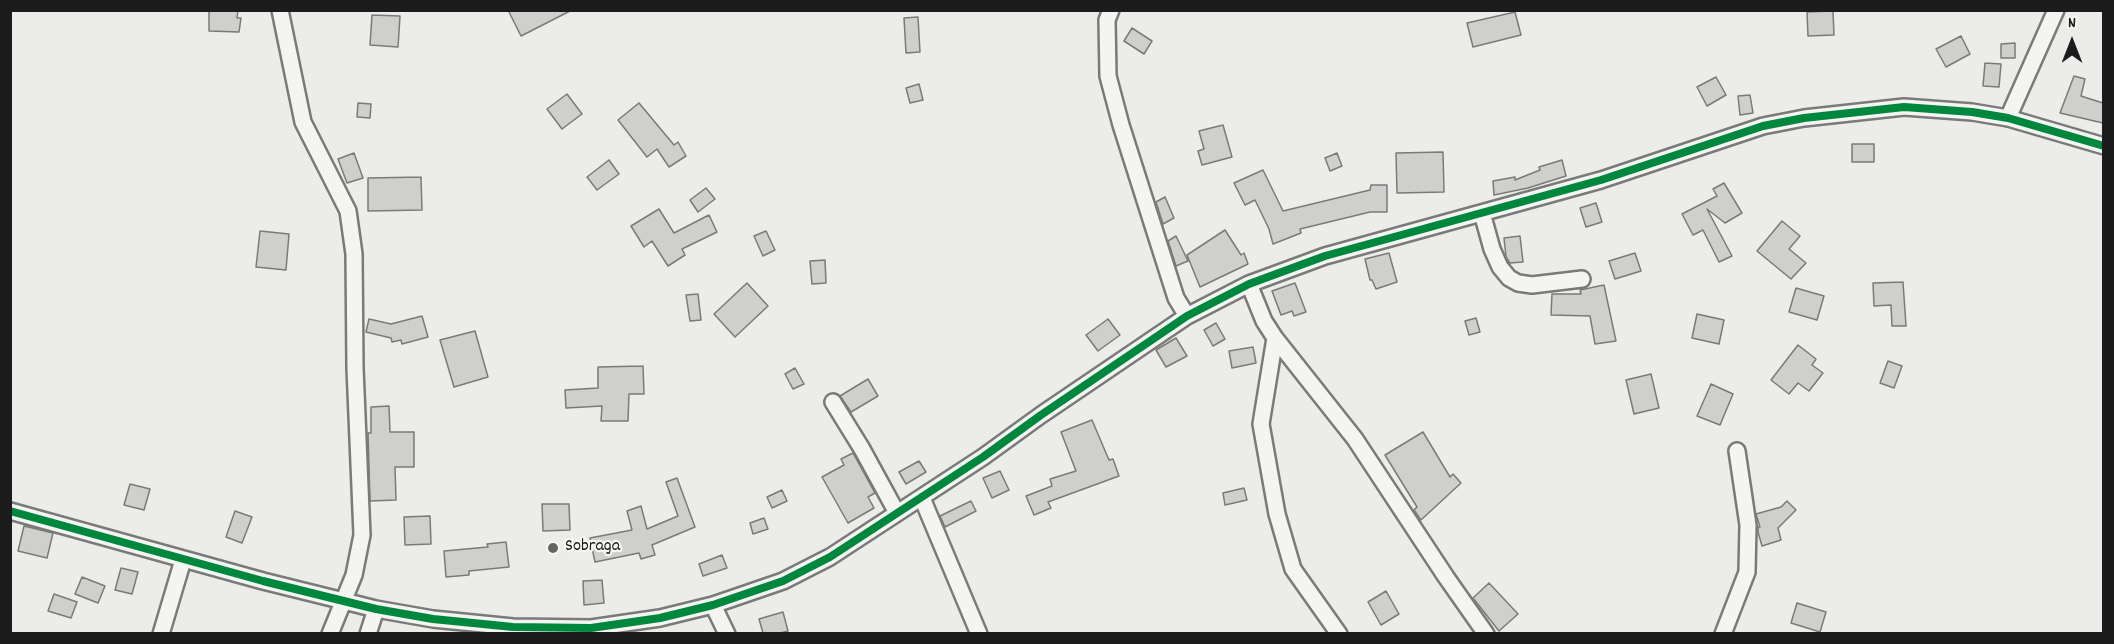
<!DOCTYPE html>
<style>
body{margin:0}
#map{position:relative;width:2114px;height:644px;overflow:hidden;background:#ececea;font-family:Dekko,sans-serif}
canvas{display:block}
.frame{position:absolute;inset:0;border:12px solid #1c1c1c;pointer-events:none}
.north{position:absolute;left:2042px;top:12px;width:60px;height:60px;-webkit-text-stroke:4px #f6f6f2;paint-order:stroke;rotate:0deg;font-size:16px;font-weight:700;line-height:24px;text-align:center;color:#1c1c1c}
.north::after{content:'';display:block;margin:auto;width:21px;height:27px;background:#1c1c1c;clip-path:polygon(50% 0,100% 100%,50% 72%,0 100%)}
</style>
<div id="map">
<canvas width="2114" height="644"></canvas>
<div class="frame"></div>
<div class="north">N</div>
</div>
<script>
const context = document.querySelector('canvas').getContext('2d');
context.lineJoin = 'round';
function paint(path, color) { context.fillStyle = color; context.fill(path, 'evenodd'); }
const poly = rows => new Path2D(rows.map(r => 'M' + r).join(''));
function strokePath(path, color, width, dash) { context.strokeStyle = color; context.lineWidth = width; context.lineCap = dash ? 'butt' : 'round'; context.setLineDash(dash || []); context.stroke(path); }
function label(font, color, halo, rows, align = 'center') {
  context.font = font + ' Dekko,sans-serif'; context.lineWidth = 4.5; context.setLineDash([]); context.textBaseline = 'middle'; context.strokeStyle = halo; context.fillStyle = color; for (const [text, x, y, turn = 0] of rows) {
    context.save(); context.translate(x, y); context.rotate((+turn || 0) * Math.PI / 180); context.textAlign = isNaN(turn) ? turn : align; if (halo) context.strokeText(text, 0, 0); context.fillText(text, 0, 0); context.restore();
  }
}
const building = poly([
 [209,10,238,10,237,18,241,18,239,32,209,31,209,10],
 [508,10,572,10,521,36,508,10],
 [1833,11,1834,35,1808,36,1807,12,1833,11],
 [1515,12,1521,35,1473,47,1467,23,1515,12],
 [372,15,400,16,398,47,370,45,372,15],
 [918,17,920,52,906,53,904,18,918,17],
 [1132,28,1152,41,1144,54,1124,41,1132,28],
 [1961,36,1970,54,1946,67,1936,49,1961,36],
 [2015,43,2015,58,2001,58,2001,44,2015,43],
 [1985,63,2001,64,1999,87,1983,86,1985,63],
 [2074,76,2085,79,2081,96,2103,103,2103,123,2060,113,2074,76],
 [1716,77,1726,95,1707,106,1697,87,1716,77],
 [919,84,923,100,910,103,906,88,919,84],
 [567,94,582,114,562,129,547,109,567,94],
 [1750,95,1753,113,1740,115,1738,96,1750,95],
 [358,103,371,104,370,118,357,117,358,103],
 [639,103,674,145,678,142,686,156,669,167,657,149,647,157,618,120,639,103],
 [1223,125,1232,157,1202,165,1198,151,1204,149,1199,131,1223,125],
 [1852,144,1874,144,1874,162,1852,162,1852,144],
 [1443,152,1444,192,1397,193,1396,153,1443,152],
 [354,153,363,178,347,183,338,159,354,153],
 [1337,153,1342,166,1330,171,1325,158,1337,153],
 [609,160,619,174,597,190,587,177,609,160],
 [1562,160,1566,176,1528,188,1494,195,1493,181,1515,177,1515,180,1540,170,1539,167,1562,160],
 [1263,170,1283,211,1370,190,1371,185,1387,185,1387,212,1370,212,1300,229,1301,233,1273,244,1269,229,1255,200,1245,205,1234,183,1263,170],
 [421,177,422,210,368,211,368,178,421,177],
 [1724,183,1742,213,1725,223,1707,209,1732,256,1719,262,1703,230,1693,235,1682,214,1717,196,1713,189,1724,183],
 [706,188,715,199,698,212,690,200,706,188],
 [1165,197,1174,218,1163,224,1156,202,1165,197],
 [1596,203,1602,222,1586,227,1580,208,1596,203],
 [659,209,674,233,709,215,717,232,682,249,685,255,668,266,652,241,644,247,631,226,659,209],
 [1782,221,1800,236,1789,249,1806,263,1791,279,1757,251,1782,221],
 [1225,230,1241,255,1244,253,1248,264,1200,287,1187,255,1225,230],
 [260,231,289,234,286,270,256,267,260,231],
 [766,231,775,250,763,256,754,236,766,231],
 [1176,236,1188,261,1176,266,1168,241,1176,236],
 [1520,236,1523,262,1510,263,1506,257,1504,238,1520,236],
 [1389,253,1397,282,1376,289,1372,280,1370,280,1365,259,1389,253],
 [1635,253,1641,271,1615,279,1609,261,1635,253],
 [825,260,826,283,812,284,810,261,825,260],
 [1903,282,1906,326,1892,326,1891,305,1874,306,1873,283,1903,282],
 [747,283,768,306,735,337,714,314,747,283],
 [1295,283,1306,312,1294,316,1292,311,1281,315,1272,291,1295,283],
 [1604,285,1616,341,1595,344,1590,316,1551,315,1552,294,1581,294,1580,290,1604,285],
 [1796,288,1824,296,1817,320,1789,312,1796,288],
 [698,294,701,320,690,321,686,295,698,294],
 [1697,314,1724,320,1719,344,1692,338,1697,314],
 [422,316,428,337,402,344,401,340,392,342,391,338,366,332,369,319,391,324,422,316],
 [1476,318,1480,332,1469,335,1465,321,1476,318],
 [1108,319,1120,335,1098,351,1086,335,1108,319],
 [1216,323,1225,339,1213,346,1204,330,1216,323],
 [475,331,488,377,454,387,440,340,475,331],
 [1176,338,1187,356,1166,367,1156,350,1176,338],
 [1798,345,1816,359,1812,365,1823,373,1809,391,1798,383,1789,394,1771,380,1798,345],
 [1253,347,1256,363,1232,368,1229,351,1253,347],
 [1888,361,1902,366,1894,388,1880,383,1888,361],
 [643,366,644,394,629,394,628,421,601,421,602,406,566,408,565,390,598,388,598,367,643,366],
 [795,368,804,384,793,389,785,374,795,368],
 [1651,374,1659,408,1634,414,1626,380,1651,374],
 [868,379,878,396,851,412,840,396,868,379],
 [1711,384,1733,394,1720,425,1697,416,1711,384],
 [389,406,390,432,414,432,414,467,395,467,396,500,370,501,368,433,371,433,371,407,389,406],
 [1092,420,1109,460,1113,459,1119,476,1048,502,1051,508,1034,515,1026,496,1052,486,1050,479,1076,471,1061,432,1092,420],
 [1423,432,1450,477,1453,474,1461,483,1421,520,1414,510,1417,507,1385,455,1423,432],
 [853,453,875,493,868,497,874,508,848,523,822,477,844,465,841,459,853,453],
 [919,461,926,472,906,484,899,472,919,461],
 [1000,471,1009,490,992,498,983,478,1000,471],
 [677,478,695,527,652,545,655,555,641,559,639,553,595,562,590,538,632,530,627,511,641,506,647,529,678,516,666,482,677,478],
 [130,484,150,489,144,510,124,505,130,484],
 [1244,488,1247,500,1225,505,1223,493,1244,488],
 [782,490,787,501,772,508,767,497,782,490],
 [971,501,976,511,945,527,940,516,971,501],
 [1787,501,1796,510,1778,528,1781,540,1762,546,1758,532,1758,527,1760,527,1756,514,1781,507,1787,501],
 [542,504,569,504,570,530,543,531,542,504],
 [235,511,252,517,242,543,226,537,235,511],
 [430,516,431,544,405,545,404,517,430,516],
 [764,518,768,529,753,534,750,523,764,518],
 [24,526,53,533,47,558,18,551,24,526],
 [506,542,509,567,469,571,469,575,446,577,444,551,488,547,487,544,506,542],
 [722,555,727,568,703,576,699,564,722,555],
 [121,568,138,572,132,594,115,590,121,568],
 [82,577,105,586,98,603,75,594,82,577],
 [602,580,604,603,584,605,583,581,602,580],
 [1489,583,1518,614,1499,631,1473,598,1489,583],
 [1386,591,1399,614,1381,625,1368,602,1386,591],
 [54,594,77,602,71,618,48,611,54,594],
 [1797,603,1826,612,1820,632,1791,623,1797,603],
 [783,612,788,631,780,633,763,633,759,619,783,612]
]);
const minor = poly([
 [280,10,303,122,348,211,354,254,355,368,362,535,354,575,330,634],
 [1111,10,1107,20,1108,76,1121,125,1176,298,1187,316],
 [2008,118,2056,10],
 [1482,213,1492,249,1500,267,1509,278,1518,283,1532,285,1582,279],
 [1249,284,1264,321,1275,338,1355,439,1446,577,1486,634],
 [1275,338,1261,424,1277,514,1293,569,1339,634],
 [833,402,862,449,897,513],
 [922,498,979,634],
 [10,511,263,581,376,609,433,619,513,627,591,628,660,618,713,605,783,581,830,557,983,457,1041,415,1187,316,1249,284,1325,256,1601,180,1763,126,1804,118,1904,107,1972,112,2008,118,2104,146],
 [713,605,727,634],
 [161,634,183,560],
 [368,634,376,609],
 [1723,634,1747,572,1748,525,1737,451]
]);
const cycleway = poly([
 [10,511,263,581,376,609,433,619,513,627,591,628,660,618,713,605,783,581,830,557,983,457,1041,415,1187,316,1249,284,1325,256,1601,180,1763,126,1804,118,1904,107,1972,112,2008,118,2104,146]
]);
const markers = [
 [553,548,6,"#656564"]
];
const poiNames = [
 ["Sobraga",565,548]
];
paint(building, '#cfcfce');
strokePath(building, '#7a7a79', 1.5);
strokePath(minor, '#7a7a79', 20);
strokePath(minor, '#f4f4f2', 15);
strokePath(cycleway, '#00873e', 8);
for (const [x, y, r, color] of markers) { const dot = new Path2D(); dot.arc(x, y, r, 0, 2 * Math.PI); context.fillStyle = color; context.fill(dot); strokePath(dot, '#f6f6f2', 2); }
label('18px', '#1c1c1c', '#f6f6f2', poiNames, 'left');
</script>
